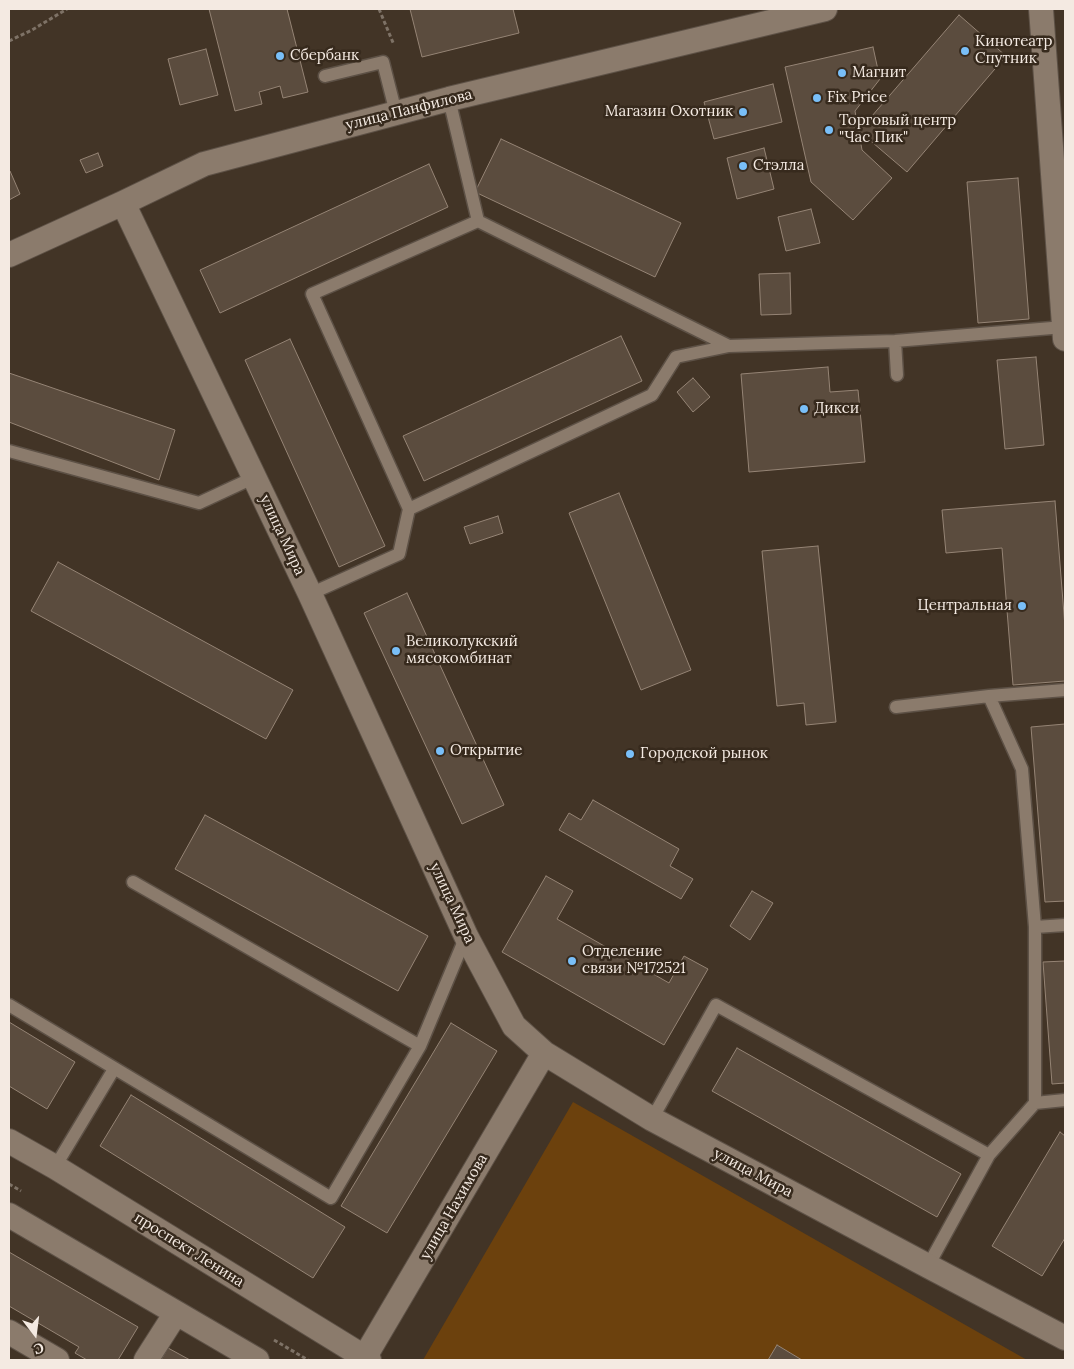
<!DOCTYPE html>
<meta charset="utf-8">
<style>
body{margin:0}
#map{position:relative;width:1074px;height:1369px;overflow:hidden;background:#423426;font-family:Lora,serif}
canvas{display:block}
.frame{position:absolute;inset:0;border:10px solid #f4eae2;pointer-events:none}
.north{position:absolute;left:10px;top:1309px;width:50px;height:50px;-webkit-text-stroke:4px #372a1d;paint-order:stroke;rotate:165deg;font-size:14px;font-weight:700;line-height:20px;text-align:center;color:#f4eae2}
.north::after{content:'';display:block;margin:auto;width:18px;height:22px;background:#f4eae2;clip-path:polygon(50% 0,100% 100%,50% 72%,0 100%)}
</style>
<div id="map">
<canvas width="1074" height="1369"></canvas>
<div class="frame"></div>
<div class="north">С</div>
</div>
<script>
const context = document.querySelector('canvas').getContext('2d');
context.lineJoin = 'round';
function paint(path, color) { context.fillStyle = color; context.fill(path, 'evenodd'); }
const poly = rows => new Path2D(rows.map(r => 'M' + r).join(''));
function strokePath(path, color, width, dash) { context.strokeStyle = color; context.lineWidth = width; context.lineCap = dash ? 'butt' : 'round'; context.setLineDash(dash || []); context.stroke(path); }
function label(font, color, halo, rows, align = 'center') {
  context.font = font + ' Lora,serif'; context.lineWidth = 5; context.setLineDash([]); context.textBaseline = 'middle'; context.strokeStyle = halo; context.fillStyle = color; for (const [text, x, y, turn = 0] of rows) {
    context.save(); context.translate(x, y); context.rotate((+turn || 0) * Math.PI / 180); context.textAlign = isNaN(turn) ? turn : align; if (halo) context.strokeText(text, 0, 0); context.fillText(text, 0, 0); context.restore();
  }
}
const green = poly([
 [573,1102,1027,1360,423,1360]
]);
const building = poly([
 [209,9,287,9,308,92,283,98,280,86,270,89,259,92,262,104,235,111,209,9],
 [410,9,513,9,519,33,422,57,410,9],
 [959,15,1006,56,907,172,859,131,959,15],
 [873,47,880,79,855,111,862,150,892,178,853,220,811,182,785,67,873,47],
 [206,49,218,95,180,105,168,59,206,49],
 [773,84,782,122,714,139,704,102,773,84],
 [501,139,681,223,655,277,475,192,501,139],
 [764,148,774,189,737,199,727,158,764,148],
 [98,153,103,166,86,173,80,160,98,153],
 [429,164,448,207,220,313,200,270,429,164],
 [9,171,10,171,20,194,9,200,9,171],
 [1018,178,1029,319,978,323,967,182,1018,178],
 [811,209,820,243,786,251,778,217,811,209],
 [790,273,791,314,761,315,759,274,790,273],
 [621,336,642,381,424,481,403,436,621,336],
 [290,339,385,546,339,567,245,360,290,339],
 [1036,357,1044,445,1005,449,997,360,1036,357],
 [828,367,830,392,858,390,865,462,749,472,741,374,828,367],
 [9,373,175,430,159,480,9,422,9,373],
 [693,378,710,397,693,412,677,392,693,378],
 [619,493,691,670,641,690,569,513,619,493],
 [1055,501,1065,627,1065,681,1013,685,1002,548,946,553,942,510,1055,501],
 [498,516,503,533,470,544,464,527,498,516],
 [818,546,836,722,806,725,804,703,777,706,762,551,818,546],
 [58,562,293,690,266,739,31,611,58,562],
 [407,593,504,805,462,824,364,613,407,593],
 [1065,724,1065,901,1045,902,1031,727,1065,724],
 [593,800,679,849,670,866,693,879,681,899,559,830,569,813,581,820,593,800],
 [205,815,428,936,398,991,175,869,205,815],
 [546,876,573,891,557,919,669,983,684,956,708,969,664,1045,502,952,546,876],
 [752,891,773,903,750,940,730,926,752,891],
 [1065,961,1065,1083,1052,1084,1043,962,1065,961],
 [9,1022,75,1062,47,1109,9,1086,9,1022],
 [451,1023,497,1051,387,1233,341,1206,451,1023],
 [737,1048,961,1174,937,1217,712,1091,737,1048],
 [131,1095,345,1227,313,1278,100,1146,131,1095],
 [1060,1132,1065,1136,1065,1238,1042,1276,992,1246,1060,1132],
 [9,1252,138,1327,118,1360,87,1360,75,1353,79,1347,9,1306,9,1252],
 [777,1345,802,1360,768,1360,777,1345],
 [168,1348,190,1360,161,1360,168,1348]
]);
const path = poly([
 [379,9,394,45],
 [9,41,32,30,67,9],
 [9,1184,21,1191],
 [274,1340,308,1360]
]);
const service = poly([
 [325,76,383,62,396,113],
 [478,221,729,346,895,341,1064,327],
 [895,341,897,375],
 [9,451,199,503,255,477],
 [409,509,652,395,676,357,729,346],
 [310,594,399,554,409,509,312,294,478,221,449,99],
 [896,707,989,696,1065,690],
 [133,882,420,1046],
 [1035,927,1065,925],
 [9,1005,331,1198,420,1046,466,936],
 [1035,1103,1065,1100],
 [652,1119,716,1005,989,1155],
 [55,1167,114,1069],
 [928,1266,989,1155,1035,1103,1035,927,1022,769,989,696]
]);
const minor = poly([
 [1041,9,1065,339],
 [123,203,310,594,466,936,514,1026,544,1053,652,1119,928,1266,1065,1338],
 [9,255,123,203,204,164,449,99,825,9],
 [9,1141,55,1167,369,1360],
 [9,1215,257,1360],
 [9,1332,57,1360],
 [146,1360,176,1313],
 [363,1360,544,1053]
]);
const markers = [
 [965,51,5,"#79bff8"],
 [280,56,5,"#79bff8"],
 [842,73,5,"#79bff8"],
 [817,98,5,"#79bff8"],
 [743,112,5,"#79bff8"],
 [829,130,5,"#79bff8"],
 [743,166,5,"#79bff8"],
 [804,409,5,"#79bff8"],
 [1022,606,5,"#79bff8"],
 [396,651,5,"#79bff8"],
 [440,751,5,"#79bff8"],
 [630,754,5,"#79bff8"],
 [572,961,5,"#79bff8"]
];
const poiNames = [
 ["Кинотеатр",975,42],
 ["Спутник",975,59],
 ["Сбербанк",290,56],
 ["Магнит",852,73],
 ["Fix Price",827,98],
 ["Магазин Охотник",733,112,"right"],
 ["Торговый центр",839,121],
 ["\"Час Пик\"",839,138],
 ["Стэлла",753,166],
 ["Дикси",814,409],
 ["Центральная",1012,606,"right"],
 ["Великолукский",406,642],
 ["мясокомбинат",406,659],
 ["Открытие",450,751],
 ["Городской рынок",640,754],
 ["Отделение",582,952],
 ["связи №172521",582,969]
];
const streetNames = [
 ["улица Панфилова",409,110,-14],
 ["улица Мира",282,535,65],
 ["улица Мира",452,903,65],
 ["улица Мира",753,1173,28],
 ["улица Нахимова",454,1207,-60],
 ["проспект Ленина",189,1250,32]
];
paint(green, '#6c410d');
paint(building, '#5b4c3e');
strokePath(building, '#958475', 1);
strokePath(service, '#5d5146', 15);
strokePath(minor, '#5d5146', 26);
strokePath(path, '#7e7266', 3, [4, 2.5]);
strokePath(service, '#8b7b6c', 12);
strokePath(minor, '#8b7b6c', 24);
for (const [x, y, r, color] of markers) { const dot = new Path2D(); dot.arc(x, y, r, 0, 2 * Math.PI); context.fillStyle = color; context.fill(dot); strokePath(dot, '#372a1d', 2); }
label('15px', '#f4eae2', '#372a1d', poiNames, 'left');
label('15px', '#f4eae2', '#372a1d', streetNames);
</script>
